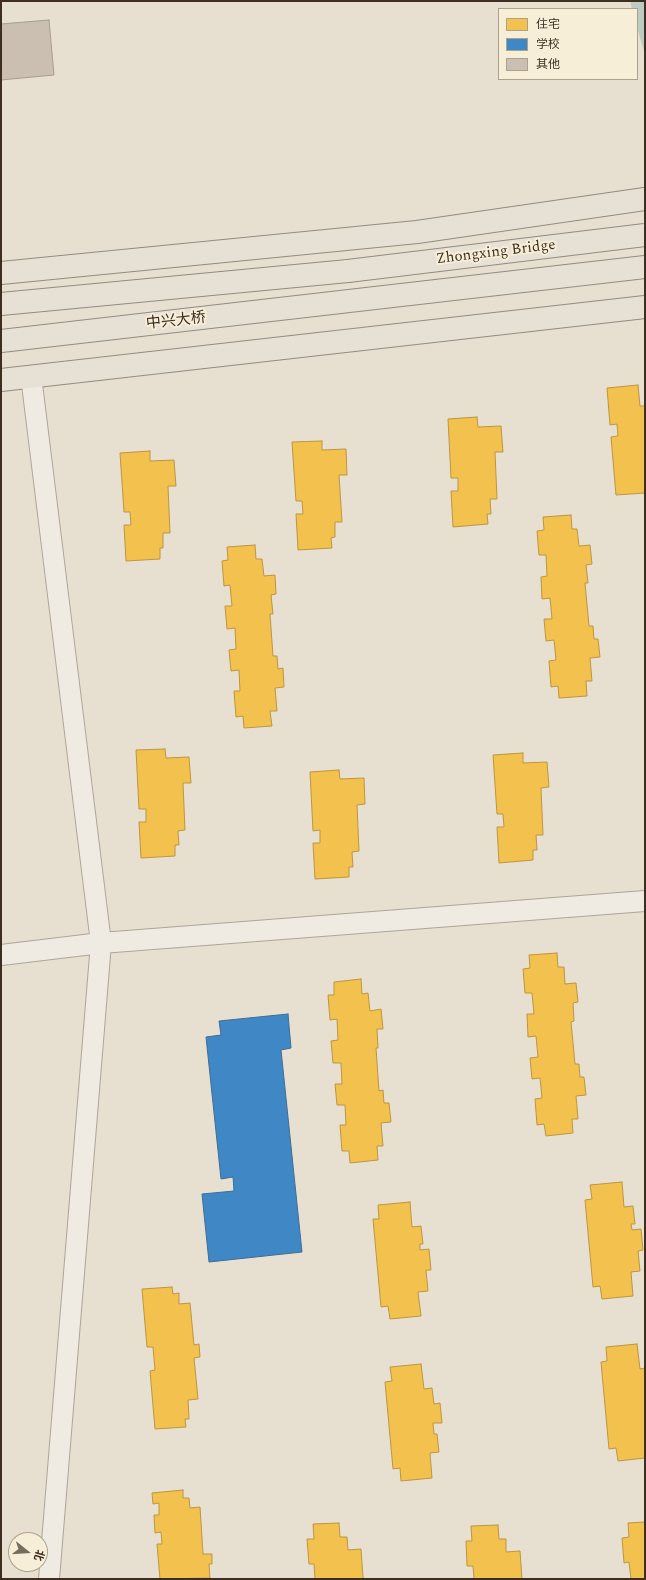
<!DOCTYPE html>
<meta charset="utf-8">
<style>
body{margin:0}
#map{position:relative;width:646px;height:1580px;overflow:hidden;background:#e7e0d1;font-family:Spectral,"Noto Sans SC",serif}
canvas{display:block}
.frame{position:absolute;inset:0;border:2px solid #3d2e20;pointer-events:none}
.legend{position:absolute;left:498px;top:8px;width:140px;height:72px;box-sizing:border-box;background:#f7eed8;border:1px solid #ada18e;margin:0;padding:5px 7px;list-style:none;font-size:12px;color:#3d2e20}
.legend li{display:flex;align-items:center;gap:8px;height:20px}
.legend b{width:20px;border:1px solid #ada18e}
.north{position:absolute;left:8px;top:1532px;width:40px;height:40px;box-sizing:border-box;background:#f7eed8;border:1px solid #ada18e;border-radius:50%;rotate:107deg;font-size:11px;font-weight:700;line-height:16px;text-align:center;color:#3d2e20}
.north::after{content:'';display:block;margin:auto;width:14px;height:18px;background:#786c5e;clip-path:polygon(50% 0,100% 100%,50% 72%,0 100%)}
</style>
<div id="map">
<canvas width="646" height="1580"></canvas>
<div class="frame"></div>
<ul class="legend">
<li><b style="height:11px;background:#f2c14e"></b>住宅</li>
<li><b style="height:11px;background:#3f88c5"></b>学校</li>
<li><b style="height:11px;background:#cbbfb2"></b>其他</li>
</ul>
<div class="north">北</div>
</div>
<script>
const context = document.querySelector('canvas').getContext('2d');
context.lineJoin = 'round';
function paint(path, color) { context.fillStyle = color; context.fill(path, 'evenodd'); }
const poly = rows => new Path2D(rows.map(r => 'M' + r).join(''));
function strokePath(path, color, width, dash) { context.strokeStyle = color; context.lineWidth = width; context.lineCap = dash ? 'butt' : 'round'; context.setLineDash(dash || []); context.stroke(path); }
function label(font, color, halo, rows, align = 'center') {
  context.font = font + ' Spectral,"Noto Sans SC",serif'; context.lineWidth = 4; context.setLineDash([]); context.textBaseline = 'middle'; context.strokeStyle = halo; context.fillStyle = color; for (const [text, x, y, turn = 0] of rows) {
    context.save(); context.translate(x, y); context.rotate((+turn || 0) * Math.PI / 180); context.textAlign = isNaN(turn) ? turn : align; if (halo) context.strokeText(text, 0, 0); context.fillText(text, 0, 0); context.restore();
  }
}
const water = poly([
 [630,1,645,1,645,55,637,27,637,9,632,9]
]);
const homes = poly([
 [638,385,640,406,645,406,645,493,616,495,611,437,618,436,617,424,610,425,607,388,638,385],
 [477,417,478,427,501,426,503,452,495,452,497,499,490,499,491,514,487,514,488,524,453,527,451,491,458,491,458,478,451,478,448,419,477,417],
 [322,441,322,450,346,449,347,475,339,475,342,522,335,522,335,537,331,538,332,548,298,550,296,514,303,514,302,501,296,501,292,442,322,441],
 [150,451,150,461,174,460,176,486,168,486,170,533,163,533,163,548,160,548,160,559,126,561,124,525,131,525,130,512,124,512,120,453,150,451],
 [571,515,572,529,577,529,579,546,590,545,592,564,586,565,588,583,585,583,589,626,593,626,594,639,598,639,600,657,590,658,592,681,586,681,587,696,559,698,558,686,551,687,549,661,556,660,554,640,546,641,544,619,552,619,550,598,542,599,541,577,547,576,546,555,539,555,537,531,544,530,543,517,571,515],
 [255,545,256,559,262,559,264,576,275,575,276,594,271,595,273,614,270,614,273,656,277,656,278,669,283,668,284,687,275,688,277,711,270,711,272,726,244,728,243,716,236,717,234,691,240,691,239,670,231,671,229,650,236,649,235,628,227,629,225,606,232,606,230,585,224,586,222,561,228,560,227,547,255,545],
 [165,749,166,758,189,757,191,783,183,783,185,830,178,831,179,845,175,845,175,856,141,858,139,822,146,822,146,809,139,809,136,750,165,749],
 [523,753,523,763,547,762,549,787,541,788,543,835,536,835,537,850,533,850,533,860,499,863,497,827,504,827,503,814,497,814,493,755,523,753],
 [339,770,340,779,364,778,365,804,357,805,359,851,352,852,353,867,349,867,349,877,315,879,313,843,320,843,320,830,313,831,310,772,339,770],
 [557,953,558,967,564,967,565,984,576,983,578,1002,573,1003,574,1021,571,1022,575,1064,579,1064,580,1077,584,1077,586,1095,576,1096,578,1119,572,1119,573,1133,546,1136,544,1124,537,1125,535,1099,542,1098,540,1078,532,1079,530,1058,538,1057,536,1036,528,1037,527,1014,534,1014,532,993,525,993,523,969,530,968,529,955,557,953],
 [361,979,362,994,368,993,370,1011,381,1009,383,1029,377,1029,378,1048,376,1048,379,1091,383,1090,384,1103,389,1103,391,1122,381,1123,383,1146,377,1146,378,1160,350,1163,349,1151,342,1151,340,1125,346,1125,345,1105,337,1105,335,1084,342,1084,341,1063,333,1063,331,1041,338,1040,337,1019,330,1020,328,995,334,995,334,982,361,979],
 [622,1182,624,1207,633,1206,635,1224,631,1224,632,1230,641,1229,643,1250,638,1251,640,1271,631,1272,633,1296,602,1299,600,1286,593,1287,585,1200,592,1199,590,1185,622,1182],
 [410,1202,412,1227,421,1226,423,1244,420,1244,420,1250,429,1249,431,1270,426,1270,428,1291,418,1292,421,1316,390,1319,388,1306,381,1307,373,1219,379,1219,378,1205,410,1202],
 [172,1287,173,1294,179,1293,179,1304,190,1303,194,1345,199,1344,200,1357,194,1358,198,1399,188,1400,189,1419,185,1419,186,1427,155,1429,150,1371,155,1370,153,1347,147,1347,142,1289,172,1287],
 [637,1344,640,1369,645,1368,645,1458,618,1461,616,1448,609,1449,601,1362,607,1361,606,1347,637,1344],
 [421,1364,424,1389,432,1388,434,1404,440,1403,442,1423,433,1423,434,1434,437,1434,439,1452,430,1453,432,1478,401,1481,400,1468,393,1469,385,1382,392,1381,390,1367,421,1364],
 [183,1490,183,1498,189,1498,190,1508,200,1507,203,1554,212,1554,212,1564,209,1564,210,1578,160,1579,157,1544,162,1544,161,1532,155,1533,154,1515,159,1515,159,1503,153,1504,152,1493,183,1490],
 [645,1522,645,1579,631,1579,629,1562,624,1563,622,1538,629,1537,628,1523,645,1522],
 [339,1523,340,1537,347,1537,348,1550,361,1549,363,1578,367,1579,315,1579,314,1564,309,1564,307,1539,314,1539,313,1524,339,1523],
 [498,1525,499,1539,506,1539,506,1552,520,1551,522,1579,474,1579,473,1566,467,1566,466,1541,472,1541,471,1526,498,1525]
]);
const schools = poly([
 [288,1014,291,1048,281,1050,302,1252,209,1262,202,1194,234,1191,233,1177,221,1179,206,1037,221,1035,219,1021,288,1014]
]);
const building = poly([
 [49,20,54,75,1,80,1,24,49,20]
]);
const street = poly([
 [31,376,101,943,49,1579],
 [1,955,101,943,645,901]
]);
const primary = poly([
 [1,273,417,232,645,199],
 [1,304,348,271],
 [1,341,645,267],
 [1,380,645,307]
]);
const primaryBridge = poly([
 [348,271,645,235]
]);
const streetNames = [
 ["Zhongxing Bridge",496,253,-7],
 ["中兴大桥",176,322,-6]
];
paint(water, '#bcccc2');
paint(homes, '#f2c14e');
strokePath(homes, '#bc9540', 1);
paint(schools, '#3f88c5');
strokePath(schools, '#3e6d94', 1);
paint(building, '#cbbfb2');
strokePath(building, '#a89c90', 1);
strokePath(street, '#ada599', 22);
strokePath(primary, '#928b80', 24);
strokePath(street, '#efebe3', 20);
strokePath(primary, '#e6e1d4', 22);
strokePath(primaryBridge, '#928b80', 24, []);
strokePath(primaryBridge, '#e6e1d4', 22);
label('15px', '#3d2e20', '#f7eed8', streetNames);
</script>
